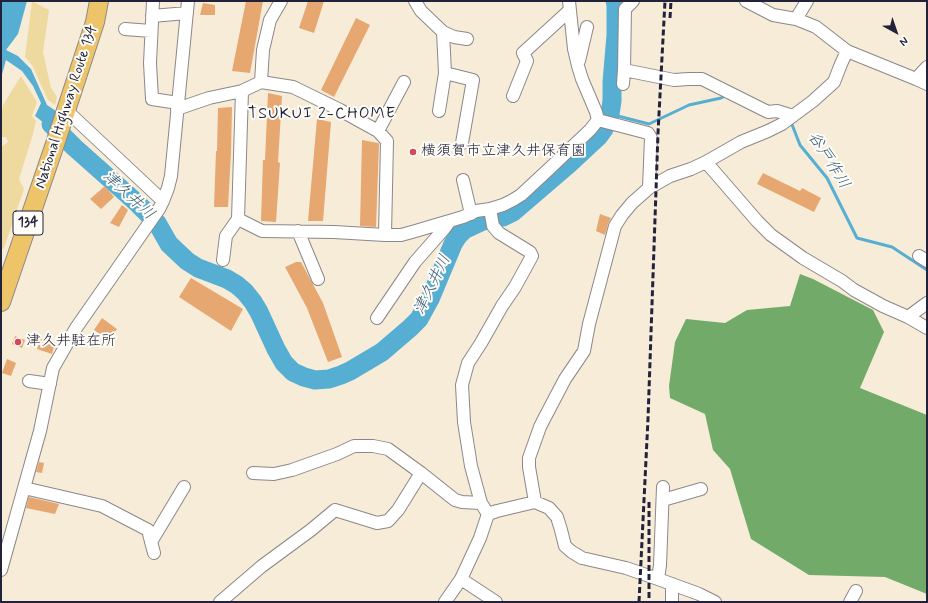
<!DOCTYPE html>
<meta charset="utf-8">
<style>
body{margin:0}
#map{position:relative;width:928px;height:603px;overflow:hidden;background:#f7ecd8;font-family:Mynerve,sans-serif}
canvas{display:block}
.frame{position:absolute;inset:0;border:2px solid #22223b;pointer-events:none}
.north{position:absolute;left:876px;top:12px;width:40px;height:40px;-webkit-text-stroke:3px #fdfcf7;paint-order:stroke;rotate:140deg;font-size:11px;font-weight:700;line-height:16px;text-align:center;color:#22223b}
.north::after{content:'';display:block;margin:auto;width:14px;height:18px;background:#22223b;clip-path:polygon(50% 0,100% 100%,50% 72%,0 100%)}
</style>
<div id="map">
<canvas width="928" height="603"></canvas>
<div class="frame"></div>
<div class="north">N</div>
</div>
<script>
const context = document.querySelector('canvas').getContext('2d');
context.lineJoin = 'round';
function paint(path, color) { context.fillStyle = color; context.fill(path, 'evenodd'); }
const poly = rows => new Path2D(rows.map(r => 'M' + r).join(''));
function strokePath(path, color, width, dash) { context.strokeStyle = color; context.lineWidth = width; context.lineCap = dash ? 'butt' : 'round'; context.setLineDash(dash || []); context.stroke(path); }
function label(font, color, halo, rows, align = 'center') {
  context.font = font + ' Mynerve,"Klee One",sans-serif'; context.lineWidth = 4; context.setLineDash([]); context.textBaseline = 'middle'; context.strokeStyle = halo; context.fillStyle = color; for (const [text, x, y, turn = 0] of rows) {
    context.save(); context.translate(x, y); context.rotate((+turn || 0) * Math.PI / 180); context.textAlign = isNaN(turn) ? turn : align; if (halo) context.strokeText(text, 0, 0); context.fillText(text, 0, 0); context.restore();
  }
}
const forest = poly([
 [800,274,813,279,873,310,884,332,860,388,927,415,927,594,885,577,809,575,751,539,730,469,713,450,705,414,670,398,669,386,675,342,686,319,725,323,747,310,790,306]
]);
const sand = poly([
 [32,1,49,10,43,52,51,88,57,97,55,105,48,100,32,65,25,57],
 [21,76,37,102,32,116,36,121,33,134,19,179,24,189,4,248,1,250,1,147,8,142,6,137,1,137,1,116,3,105]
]);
const water = poly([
 [1,1,27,1,18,34,6,50,18,56,31,69,47,105,56,111,49,127,35,116,41,103,33,86,22,71,6,60,1,78]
]);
const stream = poly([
 [610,114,649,124,689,105,721,98,727,95],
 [791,122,800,145,827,178,857,238,892,247,927,270]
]);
const river = poly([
 [51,124,74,147,137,203,157,223,169,244,187,261,198,268,227,279,237,285,245,292,253,302,259,312,276,349,284,363,293,372,304,377,315,380,329,379,341,375,350,371,382,352,410,328,419,319,430,299,453,244,458,236,464,230,483,221,503,217,513,212,569,164,599,136,604,129,610,114,612,101,612,82,616,35,616,2,615,1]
]);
const building = poly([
 [246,1,263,1,250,73,232,71],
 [308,1,324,1,314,33,299,28],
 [203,3,215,5,215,15,200,15],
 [356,18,370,25,334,97,321,90],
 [268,93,282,96,278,162,280,163,276,222,261,221,263,160,265,160],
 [232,107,231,153,228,207,214,207,216,151,217,151,218,108],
 [317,119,331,122,323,221,308,221],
 [362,140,378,143,379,144,376,227,360,226],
 [763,173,800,191,802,188,821,198,814,212,757,184],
 [105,186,114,197,101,209,90,199],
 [122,205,128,210,119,227,110,223],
 [600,214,611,218,608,224,605,235,596,231],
 [296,262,301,262,323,303,342,357,328,362,307,308,285,267],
 [191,278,243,309,231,331,179,297],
 [102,318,117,329,109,340,94,330],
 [15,336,25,340,22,348,12,344],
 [41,338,55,343,52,354,37,349],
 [7,359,16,363,11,376,2,373],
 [39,462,44,463,42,473,36,472],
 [29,497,59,504,55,514,26,508]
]);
const minor = poly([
 [153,1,150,63,152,99,178,103],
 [415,1,421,11,443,32,454,37,467,39],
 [569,1,574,49,578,66,582,79,596,112,598,120],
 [746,1,773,15,796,19,816,27,847,51,916,79,927,84],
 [152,16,187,13],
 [796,19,807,1],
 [125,29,151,31],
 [579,61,587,27],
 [624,70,674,80,689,79,702,79,768,112,777,111,793,116],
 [445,73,473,80,462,143],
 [916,79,927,67],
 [261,82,263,50,270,20,281,1],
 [623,84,624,70,625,9,633,1],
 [513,96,527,61,523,53,570,10],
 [177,109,209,98,242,91,261,82,293,87,340,110,378,131,387,141,385,235],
 [66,110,163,201],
 [439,111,445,73,443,32],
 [598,120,648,133,651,138,649,188],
 [378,131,404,82],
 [706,162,757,221,771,235,803,258,842,281,854,290,883,306,908,317,927,328],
 [463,180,471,214],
 [238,219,262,231,334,232,385,235,401,235,412,232,463,217,476,211,490,209,503,205,513,200,521,195,549,169,590,130,598,120],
 [298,231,318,279],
 [919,256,927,261],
 [223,260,226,236,238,219,242,91],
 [908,317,927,303],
 [377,318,415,262,444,229,450,221],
 [29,381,50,384],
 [253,473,274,474,292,470,337,454,354,446,373,446,388,449,421,473,455,500,462,502,481,503],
 [24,488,102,506,148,530,154,553],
 [663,500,701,489],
 [535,502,529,467,529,458,540,427,544,419,565,379,584,351,589,324,615,226,622,215,632,203,649,188,670,176,691,169,706,162,741,142,768,131,782,124,813,101,834,82,841,64,847,51],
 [488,514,481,503,471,466,464,422,462,385,468,363,481,343,502,306,515,287,532,256,530,252,499,233,493,226,490,209],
 [151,542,184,487],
 [1,570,40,431,53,368,76,328,159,209,163,201,168,188,171,176,188,1],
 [461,579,496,602],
 [658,579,660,565,663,487],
 [672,584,672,602],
 [220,602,262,566,311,530,335,510,377,523,388,521,398,510,421,473],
 [445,602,461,579,480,538,488,514,497,511,535,502,549,508,557,517,561,530,565,546,572,552,582,558,626,568,658,579,699,594,715,602],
 [850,602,856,591]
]);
const highway = poly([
 [1,302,55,144,95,22,99,1]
]);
const rail = poly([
 [670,18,671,1],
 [649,502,649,602],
 [639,602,648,419,658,133,665,1]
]);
const markers = [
 [413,152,4,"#d1495b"],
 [18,342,4,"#d1495b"]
];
const shields = [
 [28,223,30]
];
const shieldNames = [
 ["134",28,223]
];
const streetNames = [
 ["National Highway Route 134",67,107,-72]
];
const poiNames = [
 ["横須賀市立津久井保育園",421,152],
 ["津久井駐在所",26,342]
];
const neighbourhoodNames = [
 ["TSUKUI 2-CHOME",322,115]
];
const waterNames = [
 ["谷戸作川",828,161,58],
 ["津久井川",128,196,43],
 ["津久井川",433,285,-64]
];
paint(forest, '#71aa69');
paint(sand, '#eeda9e');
paint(water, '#56afd3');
strokePath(stream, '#56afd3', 3);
strokePath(river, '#56afd3', 19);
paint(building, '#e6a770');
strokePath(minor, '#8c878a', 14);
strokePath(highway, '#8c878a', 20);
strokePath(minor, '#fff', 12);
strokePath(highway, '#eec469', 18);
strokePath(rail, '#22223b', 3, [6, 3]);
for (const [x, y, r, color] of markers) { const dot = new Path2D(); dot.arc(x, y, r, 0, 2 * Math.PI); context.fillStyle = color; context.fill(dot); strokePath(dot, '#fdfcf7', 1.5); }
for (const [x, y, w] of shields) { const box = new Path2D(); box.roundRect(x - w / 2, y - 12, w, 24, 3); context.fillStyle = '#fdfcf7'; context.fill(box); strokePath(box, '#22223b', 1); }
label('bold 14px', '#22223b', null, shieldNames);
label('15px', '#22223b', '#fdfcf7', streetNames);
label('15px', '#22223b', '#fdfcf7', poiNames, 'left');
context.letterSpacing = '1px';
label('16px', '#22223b', '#fdfcf7', neighbourhoodNames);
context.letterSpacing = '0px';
label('italic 16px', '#375a78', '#fdfcf7', waterNames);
</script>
